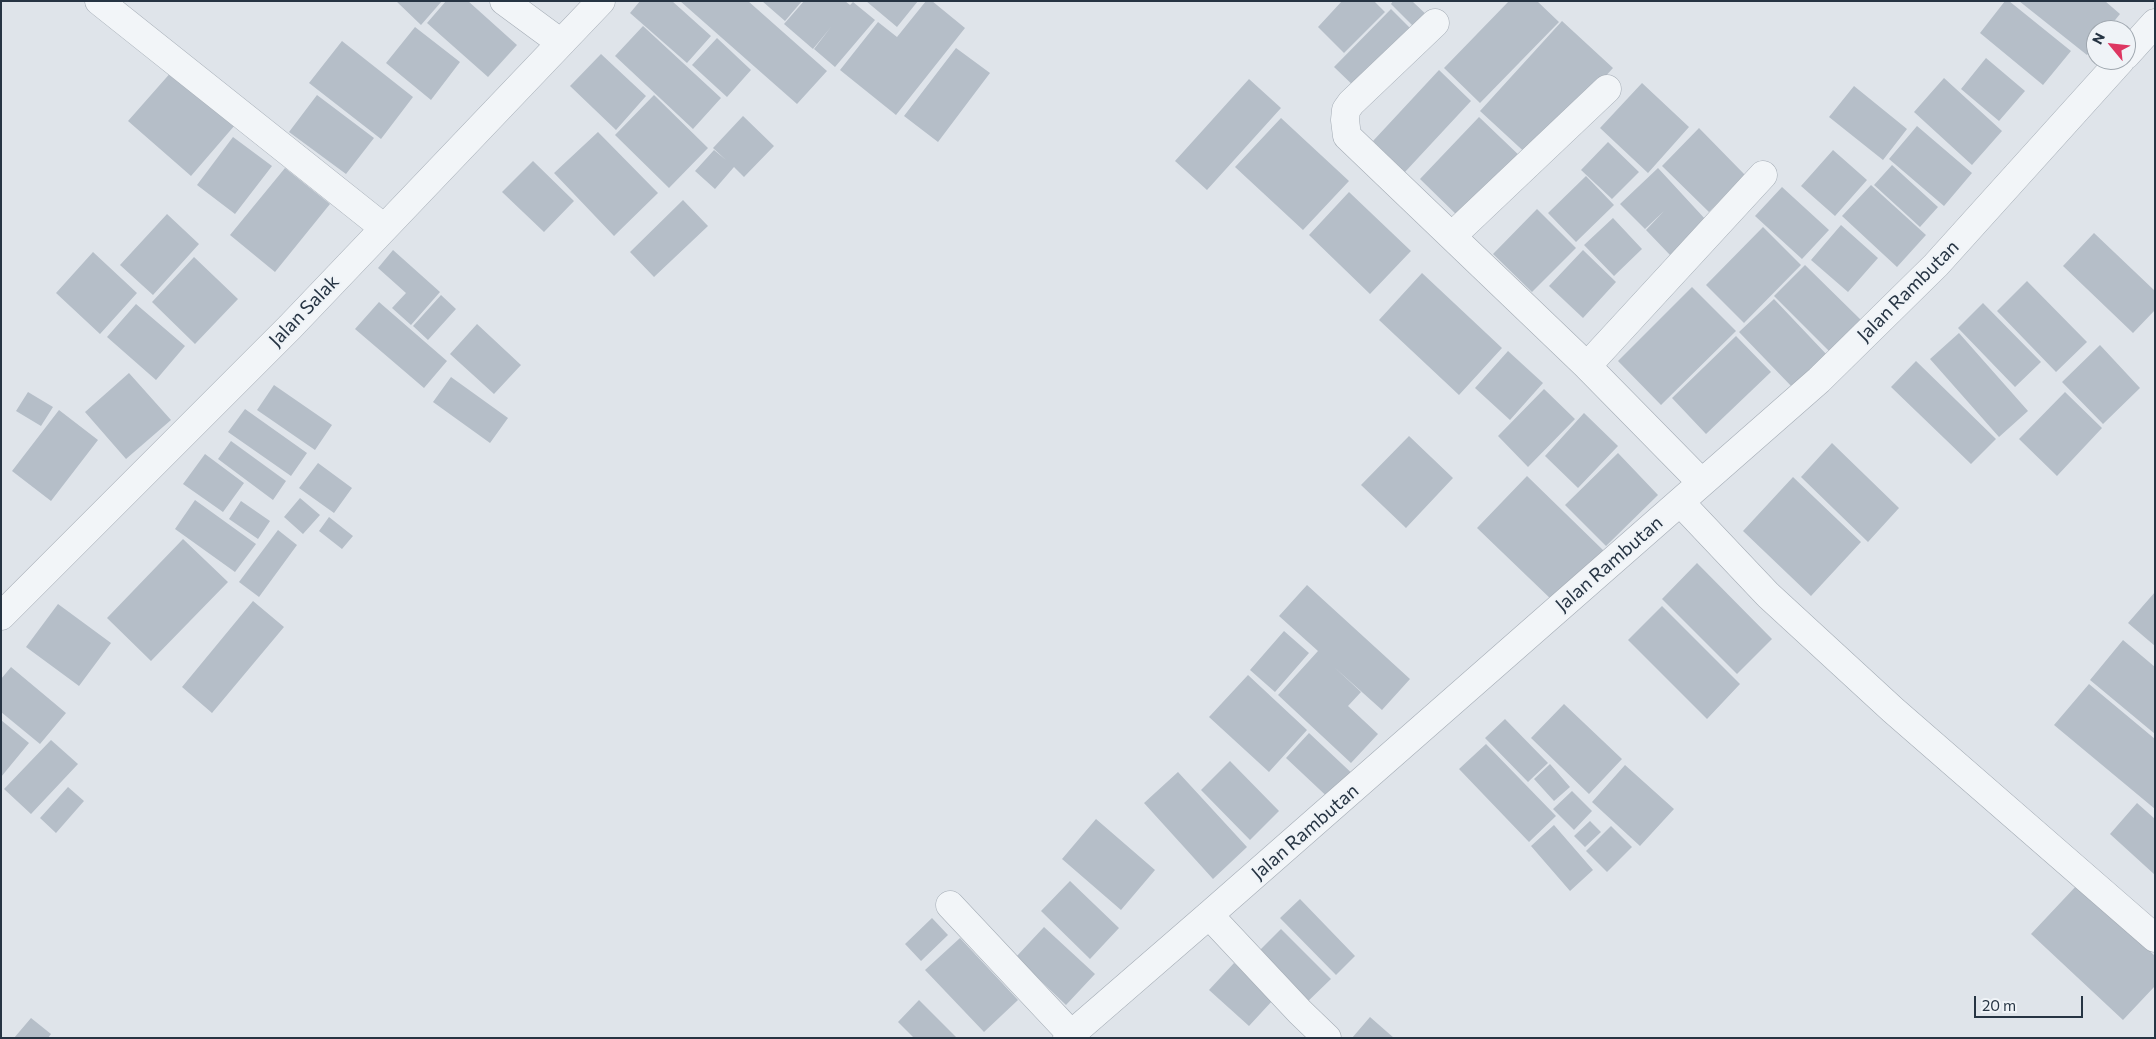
<!DOCTYPE html>
<style>
body{margin:0}
#map{position:relative;width:2156px;height:1039px;overflow:hidden;background:#dfe4ea;font-family:Commissioner,sans-serif}
canvas{display:block}
.frame{position:absolute;inset:0;border:2px solid #263443;pointer-events:none}
.north{position:absolute;left:2086px;top:20px;width:50px;height:50px;box-sizing:border-box;background:#eff3f7;border:1px solid #9fa7af;border-radius:50%;rotate:298deg;font-size:14px;font-weight:700;line-height:20px;text-align:center;color:#263443}
.north::after{content:'';display:block;margin:auto;width:18px;height:22px;background:#dd3661;clip-path:polygon(50% 0,100% 100%,50% 72%,0 100%)}
.scale{position:absolute;left:1974px;top:996px;width:109px;height:22px;box-sizing:border-box;border:2px solid #263443;border-top:0;padding-left:6px;font-size:15px;line-height:18px;white-space:nowrap;color:#263443;-webkit-text-stroke:4px #eff3f7;paint-order:stroke}
</style>
<div id="map">
<canvas width="2156" height="1039"></canvas>
<div class="frame"></div>
<div class="north">N</div>
<div class="scale">20 m</div>
</div>
<script>
const context = document.querySelector('canvas').getContext('2d');
context.lineJoin = 'round';
function paint(path, color) { context.fillStyle = color; context.fill(path, 'evenodd'); }
const poly = rows => new Path2D(rows.map(r => 'M' + r).join(''));
function strokePath(path, color, width, dash) { context.strokeStyle = color; context.lineWidth = width; context.lineCap = dash ? 'butt' : 'round'; context.setLineDash(dash || []); context.stroke(path); }
function label(font, color, halo, rows, align = 'center') {
  context.font = font + ' Commissioner,sans-serif'; context.lineWidth = 4; context.setLineDash([]); context.textBaseline = 'middle'; context.strokeStyle = halo; context.fillStyle = color; for (const [text, x, y, turn = 0] of rows) {
    context.save(); context.translate(x, y); context.rotate((+turn || 0) * Math.PI / 180); context.textAlign = isNaN(turn) ? turn : align; if (halo) context.strokeText(text, 0, 0); context.fillText(text, 0, 0); context.restore();
  }
}
const building = poly([
 [396,1,442,1,421,25],
 [446,1,468,1,517,45,488,77,427,23],
 [640,1,672,1,711,36,687,63,630,13],
 [680,1,748,1,827,71,797,104],
 [762,1,802,1,785,21],
 [804,1,845,1,850,5,853,2,875,20,835,67,814,49,831,27,813,49,784,24],
 [866,1,918,1,897,27],
 [926,1,932,1,965,28,896,115,840,70,878,22,897,37],
 [1342,1,1374,1,1385,12,1344,53,1318,27],
 [1393,1,1412,1,1430,18,1418,31,1391,4],
 [1509,1,1537,1,1559,22,1480,103,1444,68],
 [2005,1,2009,1,2071,51,2043,85,1980,33],
 [2019,1,2105,1,2120,14,2107,30,2096,30,2096,43,2087,55],
 [1391,9,1416,34,1360,92,1334,67],
 [1562,21,1613,68,1531,158,1480,111],
 [643,26,721,98,693,129,615,56],
 [415,27,460,62,431,100,386,63],
 [717,38,751,70,727,97,692,65],
 [342,41,413,97,381,139,309,83],
 [956,48,990,73,938,142,904,116],
 [601,54,646,96,616,130,570,86],
 [1986,58,2025,91,1999,121,1961,89],
 [173,70,235,125,191,176,128,121],
 [1439,70,1471,101,1405,172,1373,141],
 [1944,78,2002,131,1972,165,1914,112],
 [1249,79,1281,108,1207,190,1175,161],
 [1642,83,1689,127,1648,173,1600,128],
 [1854,86,1907,129,1883,160,1829,117],
 [317,95,374,138,346,174,289,132],
 [654,95,708,148,669,188,615,135],
 [743,116,774,146,744,177,734,167,715,189,695,171,714,150,726,160,713,148],
 [1479,117,1523,159,1463,221,1420,179],
 [1281,118,1349,181,1303,230,1235,167],
 [1917,126,1972,173,1944,206,1889,159],
 [1699,128,1745,175,1709,212,1662,166],
 [598,132,658,193,614,236,554,173],
 [233,137,272,166,235,214,197,185],
 [1608,142,1639,172,1612,199,1581,170],
 [1833,150,1867,180,1835,216,1801,186],
 [533,161,574,201,544,232,502,192],
 [1892,165,1938,207,1920,227,1874,185],
 [285,168,330,204,275,272,230,235],
 [1658,168,1706,220,1670,255,1646,230,1664,211,1645,229,1620,204],
 [1586,176,1614,205,1576,242,1548,213],
 [1871,185,1926,235,1897,267,1842,216],
 [1782,187,1829,230,1802,259,1755,216],
 [1349,192,1411,251,1370,294,1309,235],
 [683,200,708,226,654,277,630,252],
 [1537,209,1576,248,1532,292,1493,254],
 [167,214,199,244,153,295,120,265],
 [1613,218,1642,249,1614,276,1584,245],
 [1841,225,1878,258,1848,292,1811,260],
 [1763,227,1801,265,1744,323,1706,285],
 [2094,233,2155,291,2155,310,2133,333,2063,266],
 [393,250,440,292,411,325,392,308,406,293,378,268],
 [1583,250,1616,282,1583,318,1549,286],
 [93,252,137,293,100,334,56,293],
 [194,257,238,299,195,344,152,302],
 [1805,265,1861,320,1830,352,1774,296],
 [1422,273,1502,348,1459,395,1379,320],
 [2027,281,2087,342,2056,372,1997,311],
 [1692,287,1736,331,1661,405,1618,361],
 [441,295,456,309,428,340,413,326],
 [1774,299,1828,356,1794,389,1739,332],
 [379,302,447,361,424,388,355,329],
 [1983,303,2041,362,2015,387,1958,328],
 [136,304,185,346,156,380,107,337],
 [477,324,521,365,494,394,450,354],
 [1959,333,2028,411,1999,437,1930,359],
 [1736,336,1771,372,1706,434,1672,398],
 [2100,345,2140,388,2103,424,2062,382],
 [1508,351,1543,383,1510,420,1475,388],
 [1916,361,1996,439,1971,464,1891,387],
 [129,373,171,420,126,459,85,412],
 [451,377,508,418,490,443,433,402],
 [274,385,332,425,315,450,257,410],
 [1544,389,1575,419,1528,467,1498,436],
 [28,392,53,407,41,426,16,411],
 [2065,392,2102,428,2057,476,2019,439],
 [245,409,307,453,291,476,228,432],
 [59,410,98,440,51,501,12,471],
 [1584,413,1618,446,1578,488,1545,456],
 [1409,436,1453,478,1406,528,1361,485],
 [231,441,286,481,273,500,218,459],
 [1832,443,1899,508,1868,542,1801,477],
 [1618,453,1658,495,1606,546,1565,505],
 [205,454,244,483,223,512,183,484],
 [318,463,352,488,334,513,299,488],
 [1527,476,1604,551,1554,602,1477,528],
 [1793,477,1861,542,1811,596,1743,531],
 [300,498,320,515,303,534,284,517],
 [195,500,256,544,235,572,175,529],
 [241,501,270,521,258,539,229,519],
 [329,517,353,536,342,549,319,531],
 [278,530,297,545,259,597,239,582],
 [183,539,228,582,151,661,107,618],
 [1697,563,1772,639,1737,674,1662,599],
 [1307,585,1410,679,1382,710,1334,667,1361,692,1348,706,1378,734,1351,763,1278,695,1318,651,1279,616],
 [2155,592,2155,646,2128,623],
 [253,601,284,627,212,713,182,687],
 [58,604,111,643,79,686,26,647],
 [1662,606,1740,684,1707,719,1628,640],
 [1284,631,1309,653,1275,692,1250,670],
 [2123,640,2155,667,2155,734,2090,680],
 [11,667,66,713,40,744,1,712,1,679],
 [1248,675,1307,730,1269,772,1209,717],
 [2089,684,2155,739,2155,809,2054,725],
 [1564,704,1622,759,1589,794,1531,738],
 [1505,719,1548,763,1528,782,1485,738],
 [1,720,29,743,1,777],
 [1309,733,1358,779,1335,804,1286,758],
 [51,740,78,764,31,814,4,789],
 [1486,744,1556,816,1529,842,1459,769],
 [1230,761,1279,811,1250,840,1201,790],
 [1550,764,1570,787,1554,801,1534,779],
 [1625,765,1674,809,1640,846,1592,802],
 [1178,772,1247,847,1213,879,1144,803],
 [68,787,84,801,56,833,40,818],
 [1572,791,1592,811,1574,830,1553,809],
 [2137,803,2155,819,2155,875,2110,834],
 [1096,819,1155,870,1121,910,1062,859],
 [1590,821,1601,832,1585,847,1574,836],
 [1554,825,1593,870,1570,891,1531,846],
 [1611,826,1632,847,1607,872,1586,851],
 [1070,881,1119,928,1090,959,1041,911],
 [2078,884,2155,956,2155,986,2123,1020,2031,934],
 [1300,899,1355,956,1336,975,1280,918],
 [932,918,948,935,921,961,905,944],
 [1044,927,1095,974,1066,1005,1016,957],
 [1281,929,1331,979,1302,1007,1253,957],
 [960,938,1018,1000,984,1032,925,970],
 [1234,963,1273,1000,1249,1026,1209,990],
 [919,1000,957,1038,914,1038,898,1022],
 [1370,1017,1394,1038,1352,1038],
 [31,1018,51,1034,48,1038,14,1038]
]);
const minor = poly([
 [99,1,384,228],
 [504,1,561,43],
 [1435,23,1351,103,1346,110,1345,120,1347,136,1587,366,1701,482],
 [2126,55,2155,23],
 [1452,236,1607,89],
 [1587,366,1763,175],
 [1680,502,1768,595,1893,710,2155,938],
 [1,616,290,327,601,1],
 [950,905,1071,1034],
 [1209,915,1300,1012,1327,1038],
 [1067,1038,1209,915,1819,380,1936,265,2121,60]
]);
const streetNames = [
 ["Jalan Rambutan",1908,291,-45],
 ["Jalan Salak",304,311,-46],
 ["Jalan Rambutan",1609,564,-41],
 ["Jalan Rambutan",1305,832,-41]
];
paint(building, '#b5bec8');
strokePath(minor, '#a4acb5', 29);
strokePath(minor, '#f2f5f8', 28);
label('19px', '#263443', '#eff3f7', streetNames);
</script>
